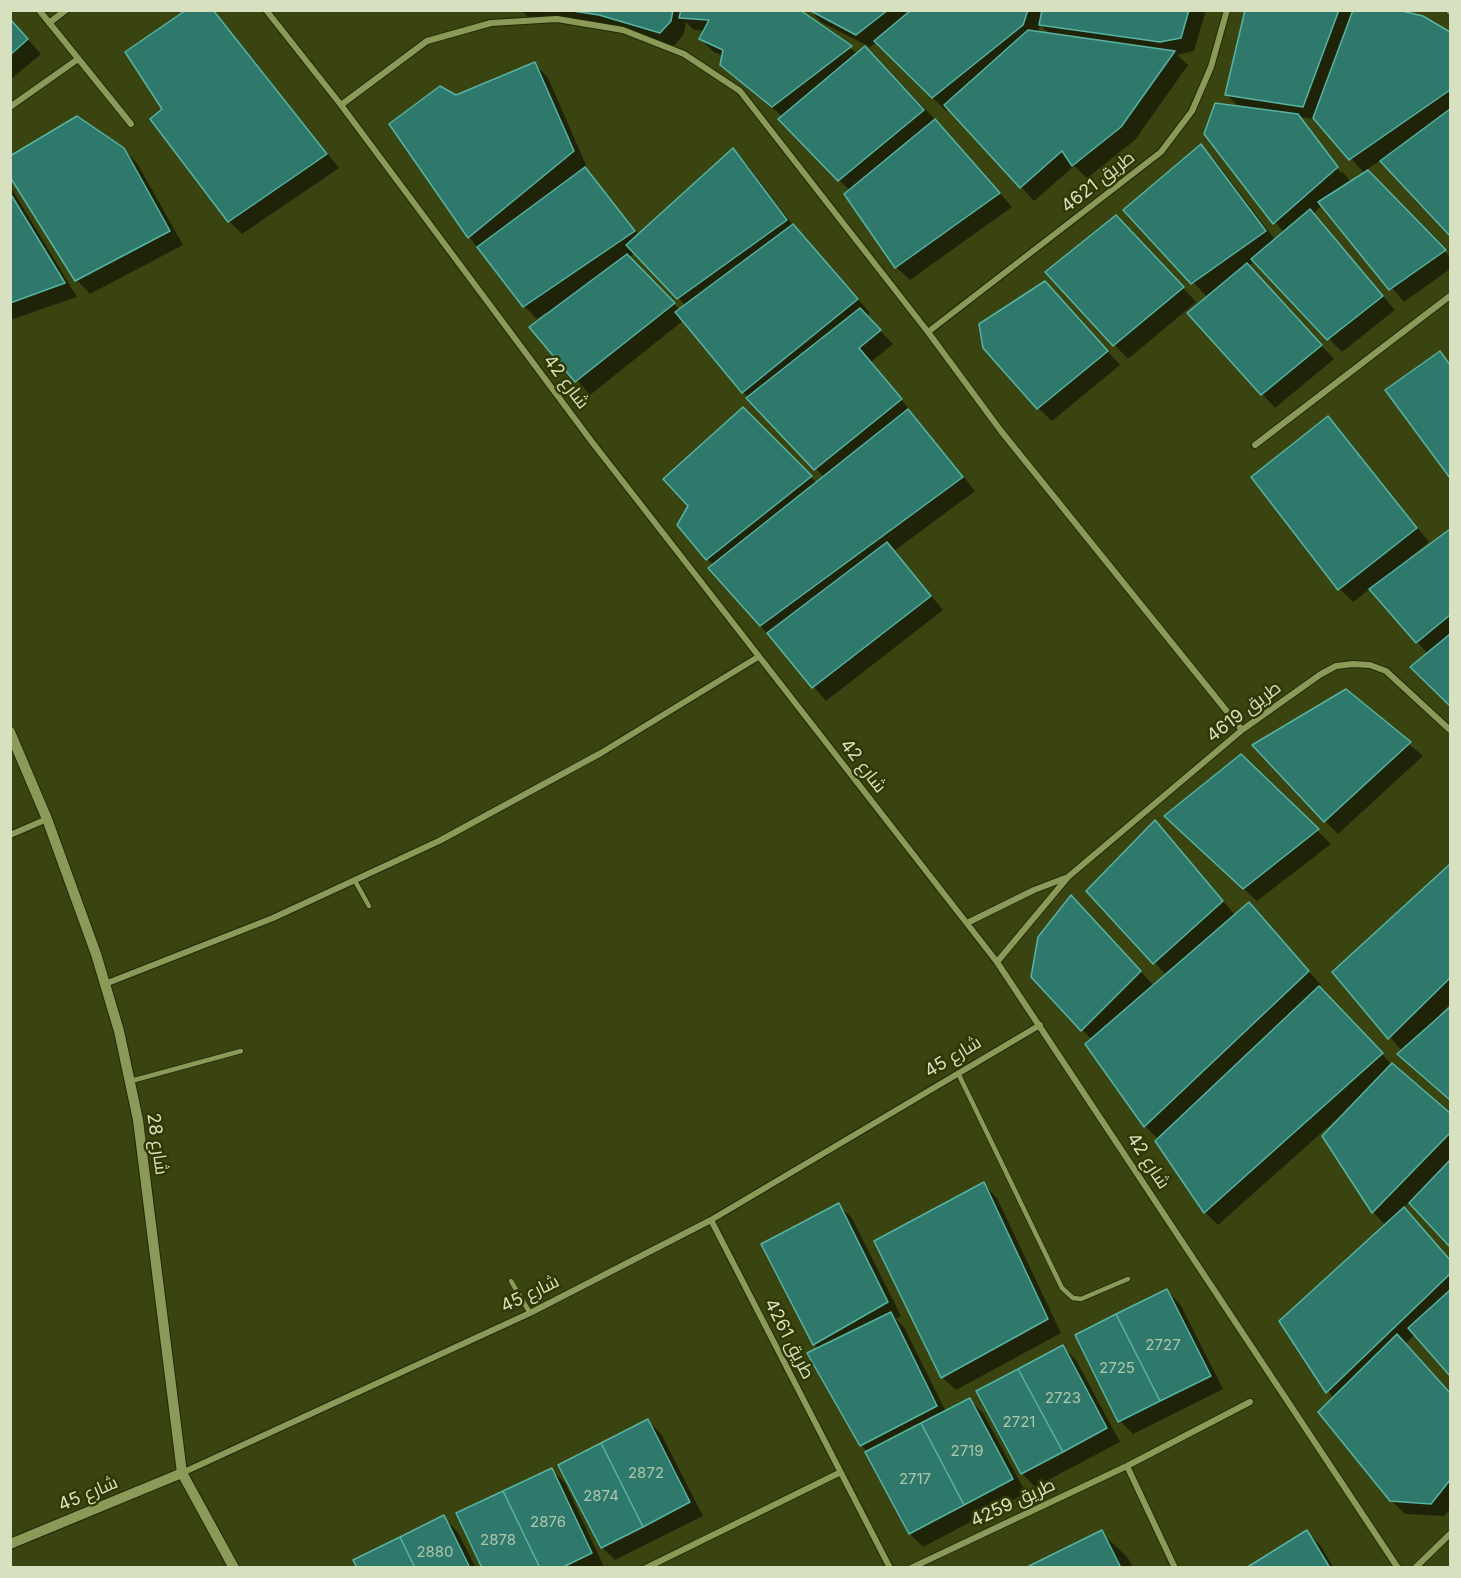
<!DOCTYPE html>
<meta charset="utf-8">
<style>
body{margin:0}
#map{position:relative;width:1461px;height:1578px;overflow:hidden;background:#3a4411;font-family:Inter,sans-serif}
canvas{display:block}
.frame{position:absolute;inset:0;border:12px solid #d8e1bf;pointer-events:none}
</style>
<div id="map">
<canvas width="1461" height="1578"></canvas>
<div class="frame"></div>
</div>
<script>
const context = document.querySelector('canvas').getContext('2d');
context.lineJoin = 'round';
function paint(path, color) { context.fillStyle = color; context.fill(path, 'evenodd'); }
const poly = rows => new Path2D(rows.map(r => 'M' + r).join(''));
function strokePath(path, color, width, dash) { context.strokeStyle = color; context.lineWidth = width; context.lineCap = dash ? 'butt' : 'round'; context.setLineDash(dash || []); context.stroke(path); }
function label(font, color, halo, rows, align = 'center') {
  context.font = font + ' Inter,Cairo,sans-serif'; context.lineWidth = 5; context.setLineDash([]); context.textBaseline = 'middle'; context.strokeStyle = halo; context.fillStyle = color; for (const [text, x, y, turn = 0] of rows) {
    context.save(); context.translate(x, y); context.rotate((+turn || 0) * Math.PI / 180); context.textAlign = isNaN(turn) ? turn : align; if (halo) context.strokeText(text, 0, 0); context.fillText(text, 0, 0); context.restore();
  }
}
const shadow = poly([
 [189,10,214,10,217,14,339,168,242,234,229,221,164,109],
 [521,10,797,10,858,54,879,61,949,134,1012,207,910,280,896,267,850,191,780,119,783,117,722,64,723,56,714,52,700,39,705,31,694,30,686,22,684,34,674,46,613,27,530,19],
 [810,10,1206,10,1194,51,1177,55,1188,65,1135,140,1087,178,1074,166,1034,201,949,108,946,111,877,42,870,47,821,22],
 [1040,25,1051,35,1038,33],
 [1247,10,1392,10,1423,18,1450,33,1450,234,1381,160,1366,170,1450,257,1450,269,1404,302,1322,205,1313,214,1395,310,1342,352,1255,261,1248,266,1334,359,1275,408,1189,313,1208,298,1126,210,1201,146,1214,159,1276,241,1284,233,1205,134,1240,108,1227,95],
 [1299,117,1316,119,1365,174,1351,182,1343,172,1341,173],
 [10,19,41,54,10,80],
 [535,64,548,78,586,165,583,168,639,235,733,150,746,163,795,228,870,313,866,316,893,344,871,362,975,491,894,551,943,610,826,701,710,568,714,565,707,559,743,409,817,483,824,477,743,392,684,320,590,395,531,327,547,315,545,313,537,319,524,306,470,238,391,125],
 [635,253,686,306,680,310,628,258],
 [123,149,137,163,183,245,90,294,77,280,10,174],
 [10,186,77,297,10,320],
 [1130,230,1196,302,1128,359,1047,272],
 [1058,297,1120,365,1052,421,1038,408],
 [1440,353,1450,363,1450,475,1387,391],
 [1328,418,1429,542,1403,563,1405,565,1450,531,1450,704,1413,667,1428,654,1370,589,1353,602,1340,589,1253,477],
 [1345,691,1423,756,1338,834,1325,821],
 [1241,756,1331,844,1257,901,1179,829],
 [1155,823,1236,916,1249,904,1321,985,1318,988,1395,1068,1450,1115,1450,1245,1410,1201,1403,1208,1450,1260,1450,1374,1415,1334,1405,1344,1450,1394,1450,1509,1444,1516,1405,1514,1391,1500,1334,1399,1281,1322,1386,1226,1373,1212,1324,1136,1339,1121,1337,1119,1218,1225,1205,1212,1159,1140,1145,1126,1092,1040,1033,976,1084,910,1154,986,1167,976,1089,891],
 [1450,866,1450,1004,1439,1015,1441,1017,1450,1009,1450,1100,1412,1067,1402,1051,1334,972],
 [983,1184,997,1198,1061,1333,956,1390,942,1377],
 [838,1205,852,1218,901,1316,896,1319,904,1327,946,1412,970,1400,983,1413,1026,1493,923,1547,910,1534,868,1452,861,1445,819,1349,814,1344],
 [1167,1291,1180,1304,1223,1389,1133,1434,1120,1421],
 [1063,1347,1076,1360,1120,1442,1035,1487,1022,1473],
 [648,1421,661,1434,703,1516,615,1560,602,1547],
 [552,1470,565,1483,604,1567,484,1568],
 [443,1517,457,1531,476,1568,359,1568],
 [1101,1532,1128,1558,1133,1568,1028,1568],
 [1307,1532,1320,1545,1334,1568,1249,1568]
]);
const building = poly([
 [186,10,213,10,327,154,228,222,150,119,162,109,125,52,186,10],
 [566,10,673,10,671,21,660,33,599,15,566,10],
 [681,10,800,10,852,46,772,107,720,65,723,50,699,39,709,20,679,18,681,10],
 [809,10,888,10,856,35,809,10],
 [911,10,1028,10,1023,25,932,98,874,41,911,10],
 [1042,10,1189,10,1181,38,1160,42,1039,25,1042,10],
 [1245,10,1339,10,1303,107,1225,95,1245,10],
 [1353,10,1398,10,1423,16,1450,32,1450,90,1349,160,1313,118,1353,10],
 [10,19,28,39,10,55,10,19],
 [1028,30,1175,51,1121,127,1072,166,1062,151,1020,188,944,105,1028,30],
 [865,46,924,110,838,181,778,119,865,46],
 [535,62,574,151,468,238,389,124,440,86,456,95,535,62],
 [1215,103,1298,114,1338,167,1273,224,1204,134,1215,103],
 [1450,109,1450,236,1380,161,1450,109],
 [77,116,124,148,170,231,75,281,10,177,10,156,77,116],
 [935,119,1000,193,895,268,844,194,935,119],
 [1201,144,1266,231,1191,284,1123,210,1201,144],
 [733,148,787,220,677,299,626,245,733,148],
 [585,167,635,231,523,307,477,247,585,167],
 [1368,170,1446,250,1389,290,1318,202,1368,170],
 [10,193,65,283,10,303,10,193],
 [1310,209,1383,296,1327,340,1251,259,1310,209],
 [1116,215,1184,287,1113,346,1045,272,1116,215],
 [793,224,858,299,742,393,675,312,793,224],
 [627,254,675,303,575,382,529,327,627,254],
 [1247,263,1322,345,1261,395,1187,313,1247,263],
 [1045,281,1108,351,1037,409,983,348,979,324,1045,281],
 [860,308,881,330,859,348,902,399,814,470,746,398,860,308],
 [1440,351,1450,365,1450,478,1385,390,1440,351],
 [743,407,812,476,706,560,677,525,688,506,663,479,743,407],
 [908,409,963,477,760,626,708,568,908,409],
 [1328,416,1417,528,1338,590,1251,477,1328,416],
 [1450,529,1450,615,1416,643,1369,589,1450,529],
 [887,542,931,596,812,688,767,633,887,542],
 [1450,634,1450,706,1410,667,1450,634],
 [1346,689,1411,742,1324,822,1252,745,1346,689],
 [1241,754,1319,829,1243,889,1164,816,1241,754],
 [1155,820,1223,901,1153,964,1086,891,1155,820],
 [1450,864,1450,978,1388,1039,1332,972,1450,864],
 [1071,895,1141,971,1081,1031,1031,977,1038,937,1071,895],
 [1249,902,1309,971,1144,1127,1085,1044,1249,902],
 [1319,986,1383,1053,1204,1213,1155,1141,1319,986],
 [1450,1007,1450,1100,1397,1054,1450,1007],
 [1392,1063,1450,1113,1450,1133,1372,1213,1322,1136,1392,1063],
 [1450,1160,1450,1247,1409,1203,1450,1160],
 [984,1182,1048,1319,941,1378,874,1241,984,1182],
 [839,1203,888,1302,813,1345,761,1244,839,1203],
 [1404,1207,1450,1260,1450,1274,1326,1393,1279,1321,1404,1207],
 [1167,1289,1211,1376,1160,1401,1116,1314,1167,1289],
 [1450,1290,1450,1376,1408,1328,1450,1290],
 [891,1312,937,1406,860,1446,807,1353,891,1312],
 [1116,1314,1160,1401,1118,1422,1075,1335,1116,1314],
 [1397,1334,1450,1393,1450,1480,1431,1504,1390,1501,1318,1412,1397,1334],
 [1063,1345,1107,1428,1063,1452,1018,1369,1063,1345],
 [1018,1369,1063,1452,1021,1474,976,1391,1018,1369],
 [970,1398,1013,1479,964,1505,921,1423,970,1398],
 [648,1419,690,1502,643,1527,601,1443,648,1419],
 [921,1423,964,1505,909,1534,865,1452,921,1423],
 [601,1443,643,1527,601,1548,558,1465,601,1443],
 [552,1468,592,1553,561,1568,540,1568,503,1491,552,1468],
 [503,1491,540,1568,482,1568,456,1513,503,1491],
 [444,1515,470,1568,415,1568,400,1537,444,1515],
 [1102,1530,1121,1568,1025,1568,1102,1530],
 [1307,1530,1330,1568,1246,1568,1307,1530],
 [400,1537,415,1568,357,1568,353,1560,400,1537]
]);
const service = poly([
 [355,881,369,906],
 [958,1073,1062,1288,1073,1298,1081,1299,1128,1279],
 [131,1081,241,1051],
 [511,1281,530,1313]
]);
const minor = poly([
 [39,10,131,124],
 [266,10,341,105,592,442,997,962,1398,1568],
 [1449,10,1450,12],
 [49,23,66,10],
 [341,105,427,41,491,23,557,19,623,30,684,54,740,91,928,332,1001,431,1242,730],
 [10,107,78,59],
 [928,332,1161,152,1192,111,1211,67,1227,10],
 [1255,445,1450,296],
 [10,835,47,819],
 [967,923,1034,890,1068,877],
 [997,962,1068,877,1242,730,1321,674,1336,666,1353,664,1370,665,1386,671,1450,730],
 [105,984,273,918,439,841,601,753,758,657],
 [711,1220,890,1568],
 [1127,1466,1175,1568],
 [182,1473,530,1313,711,1220,1040,1025],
 [646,1568,839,1473],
 [911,1568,1127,1466,1250,1402],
 [1415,1568,1450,1534]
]);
const tertiary = poly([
 [10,732,47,819,96,954,119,1031,138,1120,182,1473,234,1568],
 [10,1544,182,1473]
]);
const numberNames = [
 ["2727",1163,1345],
 ["2725",1117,1368],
 ["2723",1063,1398],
 ["2721",1019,1422],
 ["2719",967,1451],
 ["2872",646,1473],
 ["2717",915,1479],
 ["2874",601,1496],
 ["2876",548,1522],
 ["2878",498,1540],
 ["2880",435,1552]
];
const streetNames = [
 ["طريق 4621",1098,182,-38],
 ["شارع 42",566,382,53],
 ["طريق 4619",1244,712,-37],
 ["شارع 42",863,766,52],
 ["شارع 45",953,1057,-31],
 ["شارع 28",157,1144,82],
 ["شارع 42",1148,1161,57],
 ["شارع 45",530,1294,-26],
 ["طريق 4261",789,1339,63],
 ["شارع 45",88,1494,-23],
 ["طريق 4259",1013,1503,-25]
];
paint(shadow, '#0007');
paint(building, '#2f796c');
strokePath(building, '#57b4a3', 1.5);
strokePath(service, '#222905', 6);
strokePath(minor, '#222905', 8);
strokePath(tertiary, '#222905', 12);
strokePath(service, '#8b9a58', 4.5);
strokePath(minor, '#8b9a58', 6);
strokePath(tertiary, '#8b9a58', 10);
label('15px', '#aec7aa', null, numberNames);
label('18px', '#d8e1bf', '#303903', streetNames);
</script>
